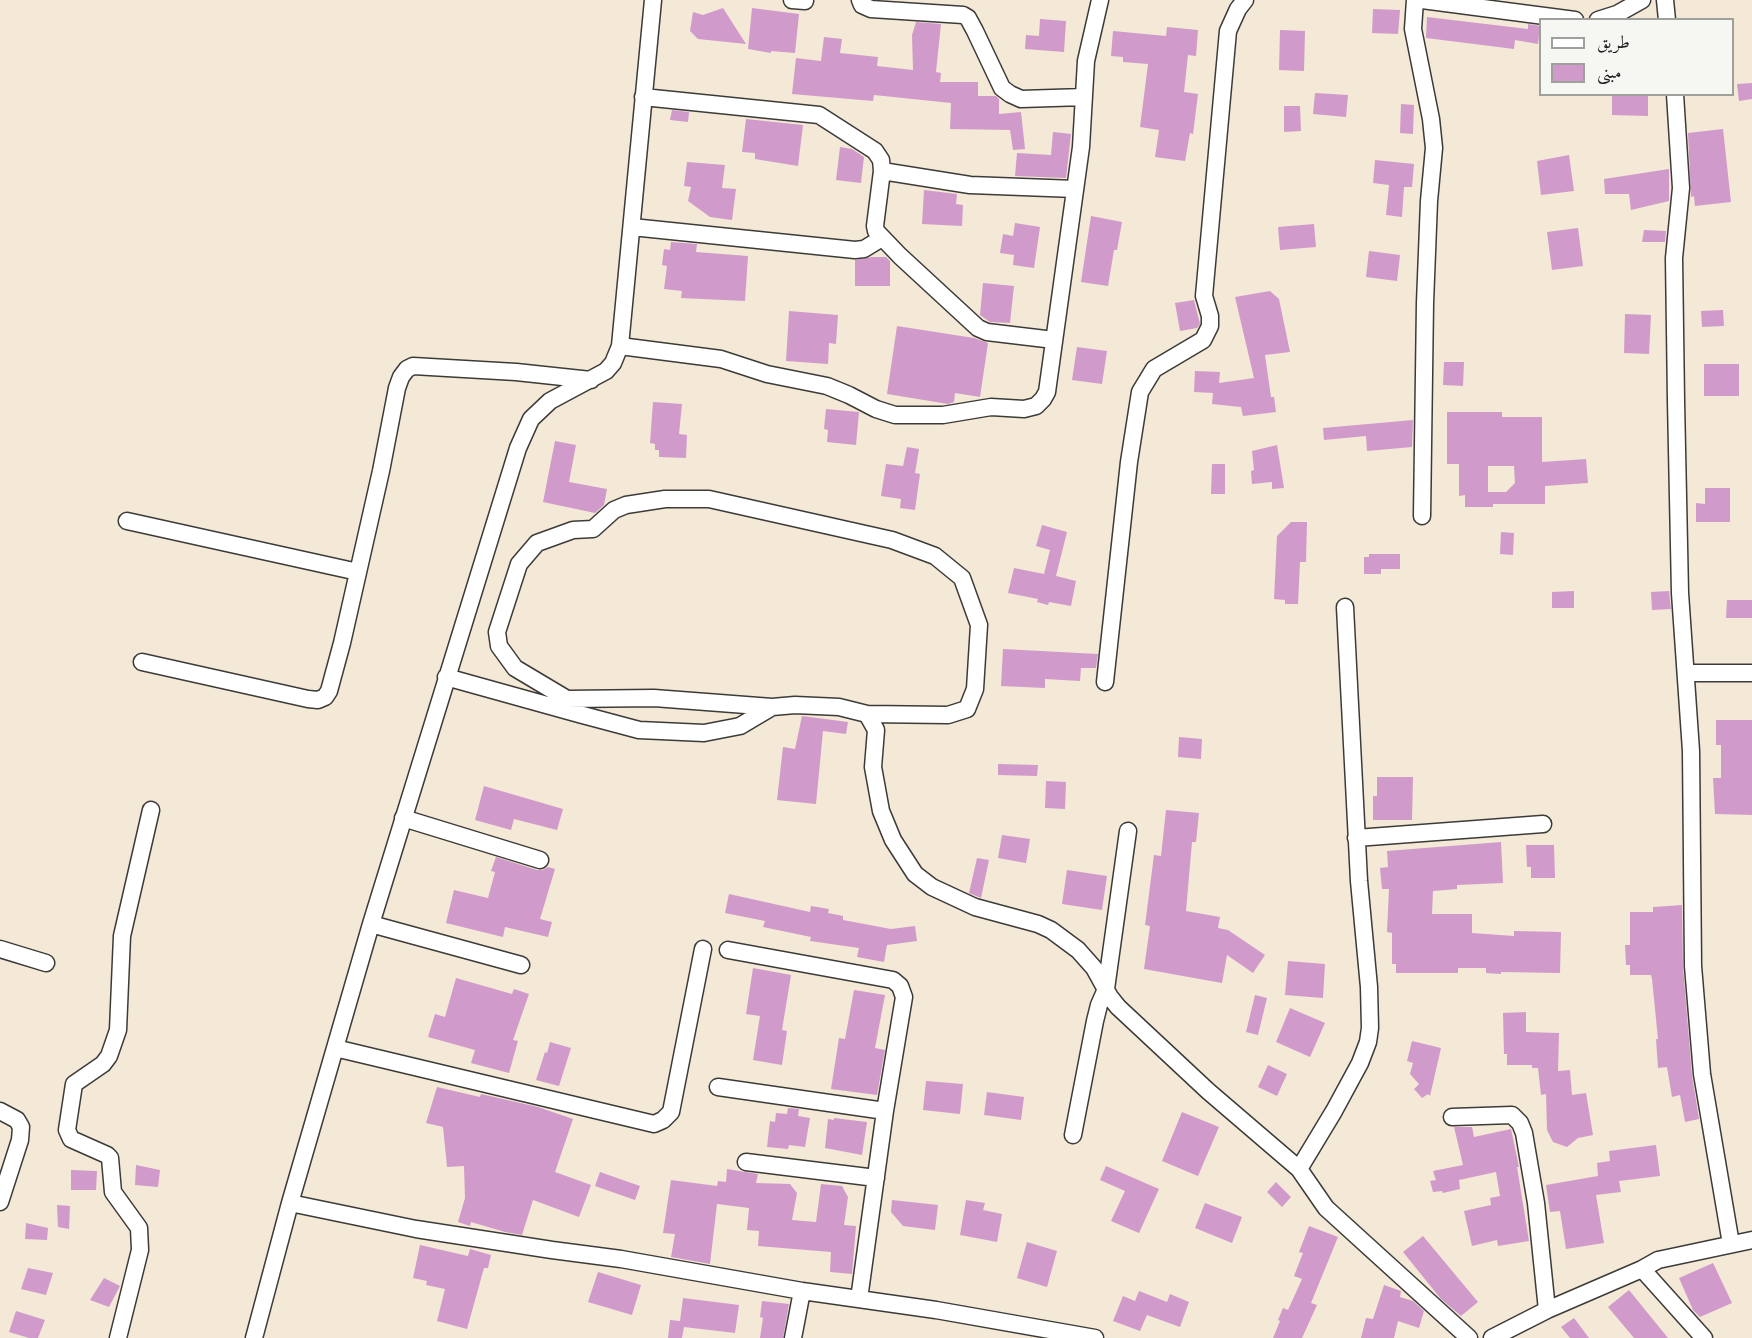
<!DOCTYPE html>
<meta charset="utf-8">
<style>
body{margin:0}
#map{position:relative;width:1752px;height:1338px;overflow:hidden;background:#f4e8d7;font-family:"IM FELL French Canon",Amiri,serif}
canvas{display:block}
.legend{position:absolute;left:1539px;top:18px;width:195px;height:78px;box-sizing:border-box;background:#f6f6f2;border:2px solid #9f9f9c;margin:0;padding:8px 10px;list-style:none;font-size:18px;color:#1c1c1c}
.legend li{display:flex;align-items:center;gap:12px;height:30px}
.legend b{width:30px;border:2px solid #9f9f9c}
</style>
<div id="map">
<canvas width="1752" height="1338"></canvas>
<ul class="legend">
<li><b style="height:8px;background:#fff"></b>طريق</li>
<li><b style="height:16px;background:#d09bcb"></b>مبنى</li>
</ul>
</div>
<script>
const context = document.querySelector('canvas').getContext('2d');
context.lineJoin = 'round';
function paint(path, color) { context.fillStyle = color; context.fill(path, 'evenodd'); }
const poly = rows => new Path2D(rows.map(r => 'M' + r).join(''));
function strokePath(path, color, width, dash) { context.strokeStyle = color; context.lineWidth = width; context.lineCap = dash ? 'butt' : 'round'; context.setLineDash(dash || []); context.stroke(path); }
const building = poly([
 [723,8,746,44,698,39,690,31,693,12,703,15],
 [752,8,799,14,795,53,771,51,771,53,748,49],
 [1373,9,1400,10,1398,34,1372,33],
 [1427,17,1528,29,1528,24,1540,26,1538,44,1515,40,1514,49,1426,38],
 [1040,19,1066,21,1064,52,1025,49,1026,35,1039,36],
 [916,22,941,24,936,72,941,73,940,82,978,82,978,96,996,96,999,99,999,114,1021,112,1025,149,1013,150,1010,130,950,129,951,103,874,95,873,101,792,94,796,58,821,61,824,37,842,39,840,53,878,57,877,66,913,70,912,35],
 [1167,27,1198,30,1196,56,1188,55,1184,92,1198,94,1193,134,1190,133,1185,161,1155,157,1159,130,1140,127,1148,64,1123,62,1123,57,1111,56,1113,31,1166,36],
 [1280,30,1305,31,1304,71,1279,70],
 [1752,83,1752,99,1739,101,1737,84],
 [1315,93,1348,95,1346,117,1313,114],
 [1612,94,1648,94,1648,116,1612,115],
 [1401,104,1414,105,1413,134,1400,133],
 [1284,106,1300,106,1301,131,1284,132],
 [672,110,689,112,688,122,670,120],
 [746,119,803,125,798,166,755,159,755,153,742,152],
 [1723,129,1731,202,1695,206,1694,196,1691,197,1688,133],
 [1053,132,1071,134,1066,178,1015,176,1017,153,1051,155],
 [840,147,852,149,864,157,861,183,836,180],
 [1569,155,1574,191,1541,195,1537,161],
 [1375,160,1414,164,1412,187,1404,187,1402,217,1386,215,1389,185,1373,183],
 [687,162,725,165,722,188,736,189,732,220,710,217,688,201,691,187,684,186],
 [1669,169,1669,201,1631,210,1629,194,1605,194,1604,179],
 [924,190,957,194,956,204,963,205,962,226,922,224],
 [1091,216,1122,222,1117,250,1114,250,1108,286,1081,282],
 [1015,223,1040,227,1034,268,1013,265,1014,255,1000,253,1003,234,1013,236],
 [1314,224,1316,247,1280,250,1278,227],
 [1578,228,1583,266,1552,270,1547,232],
 [1644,230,1666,231,1665,242,1642,242],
 [671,242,697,244,696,252,748,256,745,301,681,298,682,291,664,289,667,266,662,265,664,249,670,250],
 [1369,251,1400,255,1397,281,1366,277],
 [872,257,886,257,890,261,890,286,855,286,855,260],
 [983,283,1014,286,1010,323,990,322,980,315],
 [1270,291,1279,299,1290,352,1265,355,1271,397,1274,397,1276,412,1243,416,1241,407,1212,404,1213,393,1194,392,1195,371,1220,372,1219,383,1254,378,1235,297],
 [1194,300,1200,324,1197,328,1180,331,1175,303],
 [1723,310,1724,326,1702,327,1701,311],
 [789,311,838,315,836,344,829,343,828,364,786,361],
 [1625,314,1651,315,1649,354,1624,353],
 [897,326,974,338,988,343,980,397,955,393,954,402,948,404,887,394],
 [1077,347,1107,351,1102,384,1072,380],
 [1444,362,1464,362,1463,386,1443,385],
 [1704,364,1739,364,1739,396,1704,396],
 [653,402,682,404,679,434,687,435,686,458,659,457,659,450,655,450,655,444,650,443],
 [826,409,859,412,856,445,827,442,828,430,824,429],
 [1447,412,1502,412,1502,417,1542,417,1542,462,1586,459,1588,483,1545,486,1545,504,1493,504,1493,507,1465,507,1465,495,1459,496,1459,464,1447,464],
 [1488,466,1514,466,1515,483,1506,492,1488,492],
 [1413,420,1412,447,1367,451,1366,436,1324,440,1323,428],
 [555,441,576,445,569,482,607,489,604,505,595,513,543,502],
 [1277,445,1284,488,1272,489,1272,482,1252,484,1251,471,1254,470,1252,451],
 [907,447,919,449,915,473,920,474,915,510,900,508,901,499,881,496,886,464,903,466],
 [1212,464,1225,464,1225,494,1211,494],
 [1705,488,1730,488,1730,522,1696,522,1696,503,1705,504],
 [1291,522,1307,522,1306,562,1300,562,1298,604,1285,604,1285,600,1274,599,1277,536],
 [1042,525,1067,532,1056,576,1076,581,1071,606,1049,602,1048,605,1037,602,1038,599,1008,593,1014,568,1044,574,1050,550,1036,546],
 [1501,532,1514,533,1513,555,1500,554],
 [1369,554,1400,554,1400,569,1381,569,1381,574,1364,574,1364,557,1369,557],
 [1574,591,1574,608,1552,608,1552,592],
 [1669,591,1671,609,1652,610,1651,592],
 [1727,600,1752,600,1752,618,1726,618],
 [1003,649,1098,654,1096,668,1081,668,1080,681,1045,679,1045,688,1001,686],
 [802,716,848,722,846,734,823,731,816,804,777,800,783,747,795,749],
 [1716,720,1752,720,1752,815,1715,814,1713,778,1721,778,1721,745,1716,745],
 [1179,737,1202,739,1201,759,1178,757],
 [998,764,1038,765,1037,776,998,775],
 [1377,777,1413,777,1412,820,1373,820,1373,796,1377,796],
 [1046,781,1066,782,1065,809,1045,808],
 [484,786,563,809,557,830,514,819,511,830,475,820],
 [1166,810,1199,813,1196,842,1192,842,1186,911,1220,917,1218,928,1228,930,1265,955,1253,973,1227,955,1222,983,1144,969,1150,926,1145,925,1154,855,1161,856],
 [1002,835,1030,839,1026,863,998,858],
 [1501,842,1503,883,1457,885,1457,889,1433,891,1432,914,1472,914,1472,933,1514,936,1514,931,1561,932,1560,973,1501,972,1501,974,1486,973,1486,968,1458,968,1458,973,1396,973,1396,964,1392,964,1392,933,1387,932,1389,889,1382,889,1380,868,1388,867,1387,851],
 [1526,845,1554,845,1555,878,1531,878,1531,867,1527,867],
 [496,857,537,870,543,870,548,867,555,869,540,919,552,922,548,937,505,927,503,937,446,923,454,890,488,898,495,872,491,871],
 [977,858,989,860,981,898,969,893],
 [1067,870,1107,876,1102,910,1062,904],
 [729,894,810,912,811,906,829,909,828,913,843,916,843,920,891,929,915,926,917,941,887,945,884,962,857,957,859,948,810,941,811,937,763,927,765,921,725,913],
 [1682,905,1683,967,1692,1075,1699,1119,1685,1122,1680,1095,1672,1097,1667,1067,1658,1068,1656,1039,1658,1039,1652,979,1651,975,1630,975,1630,965,1626,965,1625,945,1630,945,1630,912,1653,912,1653,907],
 [1288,961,1325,964,1323,998,1285,995],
 [753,968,791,975,782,1030,787,1031,782,1065,753,1060,760,1016,746,1014],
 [456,978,512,994,514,989,529,994,513,1040,518,1041,509,1073,471,1063,475,1050,428,1037,435,1014,445,1017],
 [854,990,885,995,875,1048,885,1050,877,1095,831,1089,839,1038,845,1039],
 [1255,995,1267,998,1258,1035,1246,1032],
 [1290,1008,1325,1023,1310,1057,1276,1042],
 [1526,1012,1526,1032,1559,1033,1558,1071,1570,1070,1572,1095,1586,1093,1593,1135,1578,1138,1567,1147,1553,1142,1547,1130,1546,1094,1541,1095,1538,1068,1532,1068,1532,1065,1507,1065,1507,1054,1504,1054,1503,1013],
 [1412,1041,1441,1048,1430,1096,1428,1094,1422,1098,1414,1089,1419,1084,1410,1074,1413,1063,1407,1061],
 [550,1042,571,1048,559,1086,536,1080,545,1052,547,1053],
 [1268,1065,1287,1074,1277,1096,1258,1087],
 [926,1081,963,1084,960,1114,923,1110],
 [437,1087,480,1097,481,1094,538,1107,573,1119,555,1172,591,1185,579,1217,533,1200,522,1235,505,1232,471,1222,470,1226,458,1222,465,1198,464,1166,447,1167,443,1127,426,1123],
 [987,1092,1024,1097,1021,1120,984,1115],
 [788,1108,799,1109,798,1116,810,1118,805,1147,789,1145,788,1149,767,1147,770,1121,775,1122,776,1113,787,1114],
 [1182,1112,1219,1127,1198,1176,1162,1161],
 [834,1118,867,1122,862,1155,825,1148,828,1119,834,1120],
 [1454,1127,1472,1127,1474,1137,1511,1129,1519,1167,1517,1167,1529,1241,1498,1246,1497,1240,1472,1246,1464,1211,1491,1205,1490,1198,1500,1196,1496,1172,1459,1180,1460,1189,1443,1193,1442,1191,1433,1192,1430,1181,1436,1180,1433,1171,1463,1165],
 [1656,1145,1660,1176,1619,1181,1621,1192,1596,1195,1604,1243,1566,1249,1560,1211,1550,1212,1546,1185,1598,1176,1597,1163,1610,1161,1609,1151],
 [136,1165,160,1170,158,1187,135,1185],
 [1106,1166,1159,1189,1139,1233,1111,1221,1125,1191,1100,1180],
 [727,1169,758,1174,756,1183,790,1184,797,1193,792,1220,816,1222,821,1184,842,1186,848,1197,844,1225,856,1226,852,1274,830,1272,831,1252,758,1246,759,1231,747,1230,749,1208,717,1204,710,1264,671,1257,675,1234,663,1233,671,1180,717,1186,718,1181,726,1182],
 [71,1170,97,1171,96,1190,71,1190],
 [600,1172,640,1186,635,1200,595,1186],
 [1276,1182,1291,1197,1282,1207,1267,1192],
 [892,1200,938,1205,935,1230,903,1226,891,1212],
 [966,1200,985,1203,983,1210,1002,1214,997,1242,960,1235],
 [1205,1203,1242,1217,1232,1243,1195,1228],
 [57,1205,70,1206,69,1229,58,1227],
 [26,1223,48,1228,47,1240,25,1239],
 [1309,1226,1338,1237,1311,1303,1317,1305,1302,1338,1273,1338,1280,1321,1278,1320,1283,1308,1288,1310,1302,1279,1294,1276,1303,1253,1299,1252],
 [1423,1236,1478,1302,1461,1316,1441,1299,1403,1252],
 [1027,1242,1057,1251,1047,1287,1017,1278],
 [420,1245,468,1256,470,1249,491,1255,488,1268,484,1268,467,1329,437,1321,445,1289,426,1285,427,1281,413,1278],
 [1713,1263,1732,1303,1700,1317,1693,1310,1679,1278],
 [28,1268,53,1273,46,1295,21,1289],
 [598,1272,641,1285,632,1315,588,1302],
 [104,1278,120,1286,109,1307,90,1300],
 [1384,1285,1401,1291,1400,1297,1413,1301,1424,1311,1419,1328,1398,1321,1394,1338,1361,1338,1366,1318,1373,1319],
 [1629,1290,1668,1338,1634,1338,1608,1307],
 [1139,1291,1167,1302,1170,1294,1189,1302,1180,1327,1147,1315,1140,1331,1113,1321,1123,1296,1135,1301],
 [683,1298,739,1305,735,1333,684,1327,682,1338,668,1338,670,1320,680,1321],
 [762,1301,789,1304,783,1338,760,1338,763,1318,760,1317],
 [16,1311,45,1320,38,1338,29,1338,9,1332],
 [1574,1318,1589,1338,1570,1338,1561,1327]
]);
const minor = poly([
 [792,0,805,1],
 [860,0,862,5,871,9,963,15,968,18,975,31,1002,88,1010,94,1021,99,1084,97],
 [1415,0,1413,29,1431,119,1434,148,1429,201,1425,303,1422,516],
 [1422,0,1575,20],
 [1665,0,1667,20],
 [1598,20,1617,14,1642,0],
 [1675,94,1681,188,1674,258,1676,401,1680,593,1691,751,1693,966,1702,1074,1731,1244],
 [643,97,819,115,875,151,881,160,882,171,875,226,876,231,900,256,978,328,987,332,1054,340],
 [882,171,970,185,1075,189],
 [632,227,855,250,864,249,882,238],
 [620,346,721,359,767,374,827,386,849,395,876,409,895,415,943,415,991,407,1024,409,1036,406,1043,399,1047,392,1081,147,1086,61,1100,0],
 [127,521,358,572],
 [142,662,308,699,318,700,325,697,329,691,342,643,381,471,397,388,401,377,407,369,413,366,516,372,591,380],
 [1686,673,1752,673],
 [446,677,579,714,639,730,704,733,740,726,772,707,795,705,839,707,867,714,948,715,967,709,975,689,979,625,962,578,935,556,892,540,709,499,665,499,626,505,614,510,593,529,573,530,537,543,519,564,497,632,499,646,515,668,567,699,579,714],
 [1105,682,1129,462,1140,392,1154,369,1203,340,1210,326,1210,316,1204,296,1228,31,1238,9,1245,0],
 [567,699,654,698,772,707],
 [867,714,876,730,873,767,881,811,893,840,915,874,932,887,975,907,1038,924,1051,930,1078,950,1094,968,1110,997,1118,1007,1208,1091,1299,1169,1326,1208,1469,1338],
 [403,818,540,860],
 [1356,838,1543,824],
 [371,924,521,965],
 [0,949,46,963],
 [728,950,893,980,900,986,904,997,885,1111,859,1299],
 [335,1048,654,1124,663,1120,671,1112,703,949],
 [718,1087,885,1111],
 [0,1111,17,1120,21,1127,20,1140,0,1202],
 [1452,1117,1512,1115,1520,1123,1524,1133,1536,1203,1547,1310],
 [1073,1135,1095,1021,1099,1005,1106,989,1128,831],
 [746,1162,876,1178],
 [1299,1169,1334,1111,1360,1063,1368,1042,1370,1028,1369,987,1359,881,1345,607],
 [290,1203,416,1229,552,1250,621,1259,802,1291,936,1310,1095,1338],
 [1642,1269,1704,1338],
 [118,1338,140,1250,139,1228,113,1192,110,1158,107,1155,71,1139,67,1130,74,1084,103,1064,109,1056,118,1030,122,936,151,810],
 [254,1338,290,1203,371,924,518,448,531,419,550,401,606,371,613,363,620,346,653,0],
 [793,1338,802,1291],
 [1492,1338,1547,1310,1642,1269,1658,1260,1752,1240]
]);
paint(building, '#d09bcb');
strokePath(minor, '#3c3b38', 19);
strokePath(minor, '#fff', 16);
</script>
